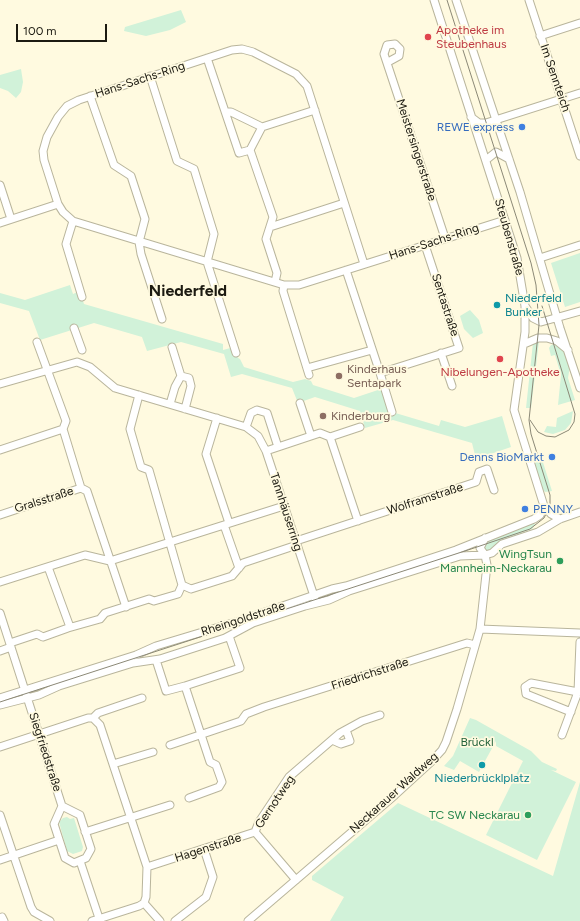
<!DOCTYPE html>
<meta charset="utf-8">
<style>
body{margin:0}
#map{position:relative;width:580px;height:921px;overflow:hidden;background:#fffae0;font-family:Figtree,sans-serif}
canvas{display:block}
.scale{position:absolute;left:16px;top:24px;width:91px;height:18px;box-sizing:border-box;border:2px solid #1c1a11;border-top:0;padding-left:5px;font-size:12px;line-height:14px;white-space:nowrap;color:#1c1a11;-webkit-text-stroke:3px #fffae0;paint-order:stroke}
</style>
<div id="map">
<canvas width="580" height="921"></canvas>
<div class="scale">100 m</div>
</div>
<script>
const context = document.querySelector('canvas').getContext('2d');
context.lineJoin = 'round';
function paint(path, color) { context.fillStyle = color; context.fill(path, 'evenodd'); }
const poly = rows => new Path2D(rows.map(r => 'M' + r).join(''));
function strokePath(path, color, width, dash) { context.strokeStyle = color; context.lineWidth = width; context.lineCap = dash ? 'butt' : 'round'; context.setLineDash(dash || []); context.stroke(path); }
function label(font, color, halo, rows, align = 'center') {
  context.font = font + ' Figtree,sans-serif'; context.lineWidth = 3.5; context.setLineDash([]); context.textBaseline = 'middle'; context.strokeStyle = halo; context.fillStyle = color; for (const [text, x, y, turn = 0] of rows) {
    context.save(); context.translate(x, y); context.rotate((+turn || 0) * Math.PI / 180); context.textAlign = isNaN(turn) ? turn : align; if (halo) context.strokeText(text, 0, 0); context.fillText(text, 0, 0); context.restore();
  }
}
const green = poly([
 [181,10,186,22,170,30,146,36,124,31,125,27],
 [21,69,23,82,21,92,16,98,8,91,0,88,0,75],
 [580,253,580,302,565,307,551,263],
 [70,285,73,294,80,291,84,304,223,344,223,350,234,347,238,358,240,359,244,367,293,382,305,379,311,381,313,385,354,398,384,388,392,412,439,426,441,420,465,427,502,416,511,447,476,459,472,443,393,420,365,428,360,411,315,397,298,403,292,388,242,374,231,377,224,354,181,342,147,351,142,337,94,323,40,340,29,311,0,303,0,293,25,300],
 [470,310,479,320,483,333,473,338,464,329,460,316],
 [539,341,531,408,526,408,533,343],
 [555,344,564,350,570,366,568,378,575,400,558,405,561,375,555,355,551,356,549,348,551,345],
 [573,411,571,423,565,430,553,434,544,432,547,426,556,427,557,418],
 [531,455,541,456,552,491,545,492,541,487],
 [534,523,535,525,532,529,504,539,487,552,483,548,488,541],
 [470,718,476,720,531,751,542,762,557,769,556,771,551,770,576,782,537,860,486,835,523,761,496,746,496,741,479,772,460,761,454,770,444,766,453,756],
 [580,782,580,921,330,921,344,897,312,880,312,876,398,803,553,876],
 [67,817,70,819,74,818,83,847,82,851,73,854,67,851,59,822,63,818]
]);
const minor = poly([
 [434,0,517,258,525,306,525,332,514,410,544,506,551,514,560,519],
 [456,0,520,192,560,328,580,388],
 [529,0,580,156],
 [540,36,580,23],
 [207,58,239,153,250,150,273,217,266,239,277,273,275,282],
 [388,62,399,56,400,49,395,44,387,45,384,54,445,238],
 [150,76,177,161,194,169,214,234,207,262,236,353],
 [90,96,114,165,131,176,145,219,139,242,141,254,162,319],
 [226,112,231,112,262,127,250,150],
 [471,117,479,123,486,123,580,93],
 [262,127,315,110],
 [486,160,496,152,509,159],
 [0,185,11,219],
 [73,221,66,244,82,297],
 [0,223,58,204],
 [270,227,344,203],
 [540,258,580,245],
 [364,264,307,86,296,74,253,52,242,49,232,50,79,100,67,106,58,117,47,137,43,151,44,160,58,204,63,212,73,221,284,285,299,285,505,220],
 [346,270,380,373,459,348,425,245],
 [284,285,283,291,309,375],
 [525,306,533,318,541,322,580,311],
 [74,328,82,350],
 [37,342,66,421,63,429],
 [524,344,538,338,547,338,557,341,568,350],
 [441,353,452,386],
 [307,368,372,350],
 [380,373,392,412],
 [181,376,189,378,191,386,185,409],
 [0,384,77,362,90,367,115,388,246,427,258,436,266,451,315,599],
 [139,395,130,429,141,467,149,470,182,585],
 [300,403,311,436],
 [170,404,175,387,181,376,172,347],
 [217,418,206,454,229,523],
 [246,427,251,413,257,410,267,413,278,447],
 [330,437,358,521],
 [0,450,63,429,81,488,0,515],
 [266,451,320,433,330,437,360,427],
 [81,488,87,491,126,607],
 [224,525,239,568],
 [296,541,476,482,479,472,487,469,494,490],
 [48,567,70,627],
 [0,582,85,555,110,561,284,506],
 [182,585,191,589,232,576,243,563,297,545],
 [0,613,62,806,54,824,65,858,74,863,86,858,91,849,80,815,62,806],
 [480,629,580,633],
 [10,643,37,634,43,637,68,628,100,619,105,613,149,599,154,601,178,594,182,585],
 [0,651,11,647],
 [156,660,166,691,185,686,240,668,229,636],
 [185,686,210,762,216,765,222,782,219,787,189,798],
 [0,698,136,655,156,646,239,621,332,589,346,586,456,550,534,519,540,515,544,506],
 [0,705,39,695,59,686,133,663,160,659,225,638,253,623,305,606,329,600,349,591,460,556,485,555,492,553,502,544,538,532,560,519,580,512],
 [571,712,526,694,525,687,531,683,578,692],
 [93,718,98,713,142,698],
 [562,735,578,692,580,642],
 [332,740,341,744,350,741,346,730],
 [170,745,241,721,246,714,264,707,467,643,475,645],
 [0,747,88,718,93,718,100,725,147,867,146,897,144,903,139,906,92,921],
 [113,764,153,752],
 [0,815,31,907,34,912,50,921],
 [85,832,170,805],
 [255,832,259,822,289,777,340,733,362,721,380,715],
 [0,860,59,840],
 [80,861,100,921],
 [147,867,255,832,296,880],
 [144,903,160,921],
 [0,918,2,917,4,921],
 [175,921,206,897,213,877,204,849],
 [248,921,395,795,431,762,442,750,446,742,457,709,480,629,487,565,485,555,480,548,485,538]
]);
const tram = poly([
 [530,420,538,432,546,436,555,437,569,430,574,422,575,414,542,306],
 [0,702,471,549,530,529,544,518,550,506,550,495,531,434,529,420,539,325,536,285,531,263,447,0]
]);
const markers = [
 [428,37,4,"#e0444e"],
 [522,127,4,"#3f7fe0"],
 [497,305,4,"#0f9aa8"],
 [500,359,4,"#e0444e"],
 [339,376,4,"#8d6e63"],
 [323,416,4,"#8d6e63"],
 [552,457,4,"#3f7fe0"],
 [525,509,4,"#3f7fe0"],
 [560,561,4,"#2e9e5b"],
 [482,765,4,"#0f9aa8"],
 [528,815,4,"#2e9e5b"]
];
const healthNames = [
 ["Apotheke im",436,30],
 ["Steubenhaus",436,44],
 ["Nibelungen-Apotheke",500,372,"center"]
];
const streetNames = [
 ["Im Sennteich",555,78,71],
 ["Hans-Sachs-Ring",140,80,-18],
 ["Meistersingerstraße",416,150,72],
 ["Steubenstraße",509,237,74],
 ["Hans-Sachs-Ring",434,242,-18],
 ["Sentastraße",445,305,72],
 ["Wolframstraße",425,499,-18],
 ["Gralsstraße",44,500,-18],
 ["Tannhäuserring",286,512,72],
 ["Rheingoldstraße",243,619,-18],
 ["Friedrichstraße",370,674,-18],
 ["Siegfriedstraße",45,752,72],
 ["Neckarauer Waldweg",394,793,-42],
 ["Gernotweg",275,802,-56],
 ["Hagenstraße",208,848,-18]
];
const shopNames = [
 ["REWE express",514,127],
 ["Denns BioMarkt",544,457],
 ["PENNY",533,509,"left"]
];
const cultureNames = [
 ["Niederfeld",505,298],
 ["Bunker",505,312],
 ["Niederbrücklplatz",482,778,"center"]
];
const educationNames = [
 ["Kinderhaus",347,369],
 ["Sentapark",347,383],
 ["Kinderburg",331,416]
];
const leisureNames = [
 ["WingTsun",552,554],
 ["Mannheim-Neckarau",552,568],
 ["TC SW Neckarau",520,815]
];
const parkNames = [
 ["Brückl",477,742]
];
const districtNames = [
 ["Niederfeld",188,291]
];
paint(green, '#d1f2d9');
strokePath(minor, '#b9b59c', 9);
strokePath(minor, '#fff', 7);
strokePath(tram, '#8b8876', 1);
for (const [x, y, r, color] of markers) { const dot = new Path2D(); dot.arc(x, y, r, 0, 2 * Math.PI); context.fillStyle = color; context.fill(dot); strokePath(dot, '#fffae0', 1.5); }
label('12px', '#be3a42', '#fffae0', healthNames, 'left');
label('12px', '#1c1a11', '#fffae0', streetNames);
label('12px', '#366cbe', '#fffae0', shopNames, 'right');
label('12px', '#0d838f', '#fffae0', cultureNames, 'left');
label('12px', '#785e54', '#fffae0', educationNames, 'left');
label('12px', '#27864d', '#fffae0', leisureNames, 'right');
label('12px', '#24633b', '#fffae0', parkNames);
label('bold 16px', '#1c1a11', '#fffae0', districtNames);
</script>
